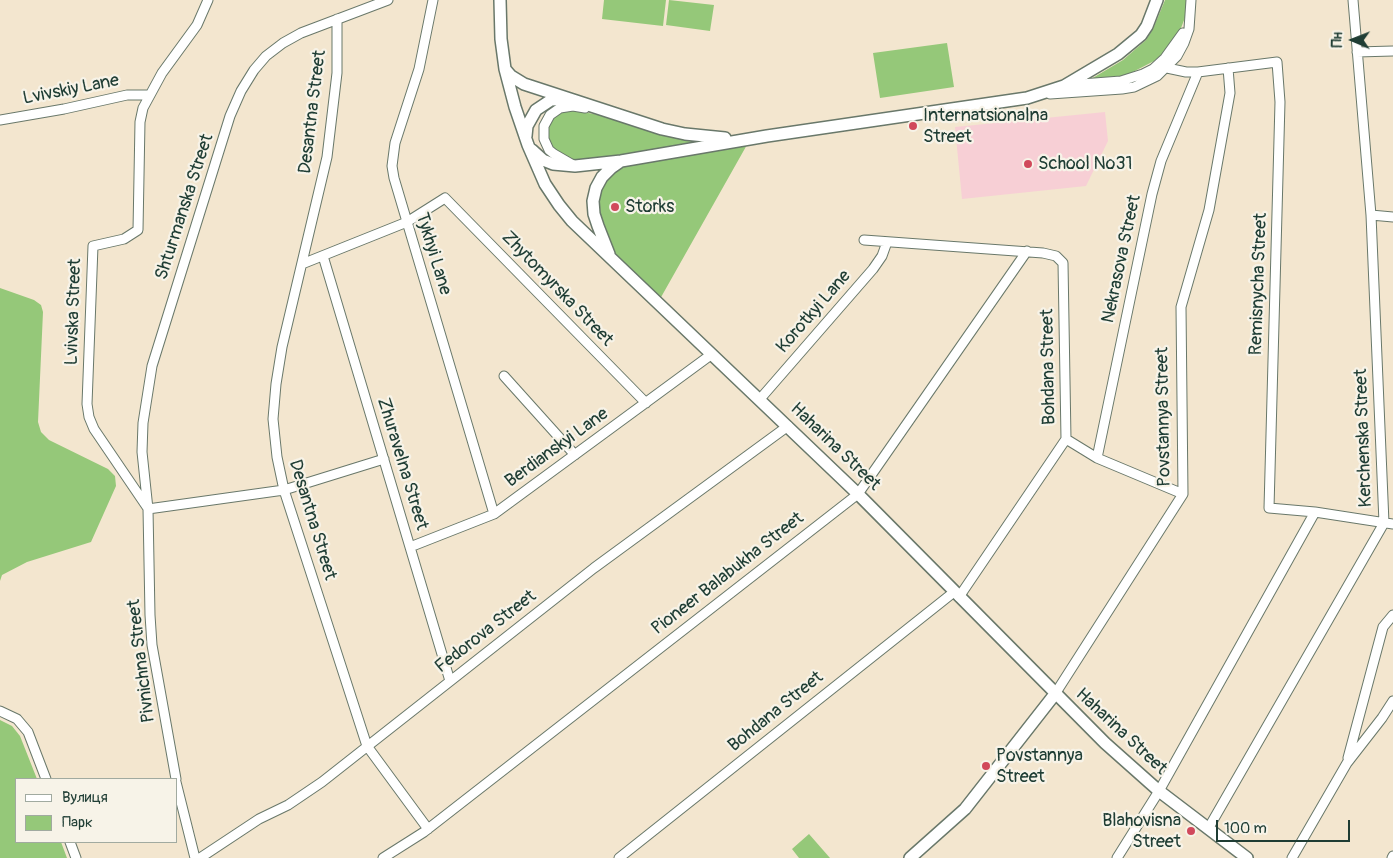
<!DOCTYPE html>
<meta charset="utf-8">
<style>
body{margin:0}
#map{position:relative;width:1393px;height:858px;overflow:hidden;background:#f3e6cf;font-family:Pangolin,sans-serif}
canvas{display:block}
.legend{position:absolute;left:15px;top:778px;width:162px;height:65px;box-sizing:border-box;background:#f7f3e8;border:1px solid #a1aaa0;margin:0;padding:6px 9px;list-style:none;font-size:15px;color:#1f3d34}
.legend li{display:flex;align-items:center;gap:10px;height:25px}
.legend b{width:25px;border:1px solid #a1aaa0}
.north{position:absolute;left:1328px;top:15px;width:50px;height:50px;-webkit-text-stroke:4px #f7f3e8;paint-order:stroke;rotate:271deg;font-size:14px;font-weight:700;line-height:20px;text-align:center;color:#1f3d34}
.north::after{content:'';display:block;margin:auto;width:18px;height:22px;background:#1f3d34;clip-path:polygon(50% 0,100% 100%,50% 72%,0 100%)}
.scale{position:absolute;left:1216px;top:820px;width:134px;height:22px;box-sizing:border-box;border:2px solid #1f3d34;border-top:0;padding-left:6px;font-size:15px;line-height:18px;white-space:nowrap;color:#1f3d34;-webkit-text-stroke:4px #f7f3e8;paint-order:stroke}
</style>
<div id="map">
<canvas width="1393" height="858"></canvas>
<ul class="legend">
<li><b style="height:6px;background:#fff"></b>Вулиця</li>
<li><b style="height:14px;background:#95c879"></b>Парк</li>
</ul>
<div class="north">Пн</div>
<div class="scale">100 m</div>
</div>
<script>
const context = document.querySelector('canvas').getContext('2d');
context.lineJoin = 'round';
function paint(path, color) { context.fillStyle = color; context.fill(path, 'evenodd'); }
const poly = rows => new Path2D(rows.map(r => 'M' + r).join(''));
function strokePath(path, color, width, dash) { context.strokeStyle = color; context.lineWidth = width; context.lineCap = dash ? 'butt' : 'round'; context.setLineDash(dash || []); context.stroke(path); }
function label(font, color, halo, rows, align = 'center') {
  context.font = font + ' Pangolin,sans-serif'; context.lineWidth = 4.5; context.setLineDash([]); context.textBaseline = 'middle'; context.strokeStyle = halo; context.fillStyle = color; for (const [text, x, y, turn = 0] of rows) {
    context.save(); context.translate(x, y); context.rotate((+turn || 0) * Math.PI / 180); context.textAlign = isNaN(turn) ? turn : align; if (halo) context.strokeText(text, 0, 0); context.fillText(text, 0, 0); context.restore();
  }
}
const built = poly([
 [1105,112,1108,141,1086,186,962,199,955,127]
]);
const green = poly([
 [604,0,666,0,663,26,602,19],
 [669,0,714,5,710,31,666,25],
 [1165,0,1187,0,1186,15,1181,28,1165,52,1154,61,1129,74,1116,78,1091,79,1123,60,1146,40,1153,29],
 [947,43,954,87,880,98,873,53],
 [572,110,621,119,717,142,575,162,552,148,547,138,547,127,553,117,562,111],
 [748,143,660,299,616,258,602,225,597,201,600,190,605,179,623,164],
 [0,288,34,300,41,305,43,312,38,422,41,432,49,440,108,469,115,476,116,486,91,542,27,562,2,575,0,581],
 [0,720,12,726,20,736,37,779,16,779,16,842,61,842,67,858,0,858],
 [809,834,830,858,799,858,792,849]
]);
const minor = poly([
 [433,0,419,69,395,143,392,166,394,178,494,514],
 [337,19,337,73,327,157,282,347,276,384,273,419,277,457,284,490,367,746,428,829],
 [1357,52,1393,51],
 [1167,68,1186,72,1198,72,1277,62,1280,102,1269,508,1315,512,1393,524],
 [1068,85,1121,81,1143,74,1153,69,1165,58,1183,33],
 [1050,94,1122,89,1134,87,1157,76,1177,56,1184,43,1189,29,1191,0],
 [0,120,64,109,127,95,149,95],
 [573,165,554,154,549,150,544,139,544,126,550,115,560,108,573,106,585,108],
 [1371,215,1393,217],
 [864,240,1043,253,1056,256,1063,263,1066,439,959,597],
 [323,256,450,681],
 [302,264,407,222,445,198,646,403],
 [504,376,575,455],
 [760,399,873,269,882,256,887,242],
 [1066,439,1097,458,1183,494],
 [1097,458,1152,194,1161,161,1198,72],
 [147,507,94,429,89,417,87,404,93,246,124,239,138,230,140,122,143,108,162,73,197,25,208,0],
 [148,509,284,490,384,459],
 [410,547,494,514,712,354],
 [1055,694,1183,494,1181,307,1209,210,1230,93,1228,68],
 [0,711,17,719,28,732,46,779],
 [1348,758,1383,627,1393,615],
 [176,779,152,645,150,615,148,509,142,452,143,423,152,366,230,116,241,91,254,70,266,56,283,43,301,33,388,0],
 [176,782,195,858],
 [1208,829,1384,523,1371,215,1353,0],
 [70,842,76,858],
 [200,858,259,819,288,805,322,782,594,568,788,426],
 [383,858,424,832,858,494,1027,251],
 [619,858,954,592],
 [1117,858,1159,791,1315,512],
 [1292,858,1347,763,1382,718,1393,701],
 [1392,858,1393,856]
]);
const tertiary = poly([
 [500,0,501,39,505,69,515,107,528,145,545,184,559,205,572,221,858,494,1105,743,1159,791,1247,858],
 [505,69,511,76,524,84,662,129,685,134,725,138],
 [526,136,527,126,536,110,551,100,570,99],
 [532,150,543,160,553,164,575,166,621,161,767,136,1027,98,1064,86,1118,54,1141,35,1147,26,1157,0],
 [609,254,598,226,594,214,593,201,596,188,602,177,611,168,621,161],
 [910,858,965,809,1055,694]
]);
const markers = [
 [913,126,5,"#d1495b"],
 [1028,164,5,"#d1495b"],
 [615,207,5,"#d1495b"],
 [986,766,5,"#d1495b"],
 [1191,831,5,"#d1495b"]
];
const streetNames = [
 ["Lvivskiy Lane",71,90,-11],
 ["Desantna Street",313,112,-83],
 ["Shturmanska Street",185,207,-72],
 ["Tykhyi Lane",433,254,73],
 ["Nekrasova Street",1122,259,-78],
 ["Remisnycha Street",1259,284,-88],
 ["Zhytomyrska Street",557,289,46],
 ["Lvivska Street",74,312,-88],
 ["Korotkyi Lane",814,312,-49],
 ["Bohdana Street",1049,367,-91],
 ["Povstannya Street",1164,417,-91],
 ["Kerchenska Street",1364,438,-92],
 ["Haharina Street",835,447,44],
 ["Berdianskyi Lane",557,448,-36],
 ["Zhuravelna Street",402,464,73],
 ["Desantna Street",312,520,73],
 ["Pioneer Balabukha Street",728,574,-38],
 ["Fedorova Street",486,632,-38],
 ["Pivnichna Street",142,661,-97],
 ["Bohdana Street",776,712,-39],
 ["Haharina Street",1121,732,43]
];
const poiNames = [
 ["Internatsionalna",923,116],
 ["Street",923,137],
 ["School №31",1038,164],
 ["Storks",625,207],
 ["Povstannya",996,756],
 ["Street",996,777],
 ["Blahovisna",1181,821,"right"],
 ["Street",1181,842,"right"]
];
paint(built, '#f7cfd5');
paint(green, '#95c879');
strokePath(minor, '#69786a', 11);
strokePath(tertiary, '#69786a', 14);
strokePath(minor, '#fff', 9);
strokePath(tertiary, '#fff', 11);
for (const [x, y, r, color] of markers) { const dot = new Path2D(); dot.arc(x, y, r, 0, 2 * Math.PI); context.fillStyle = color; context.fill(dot); strokePath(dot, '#f7f3e8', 2); }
label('18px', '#1f3d34', '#f7f3e8', streetNames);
label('18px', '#1f3d34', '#f7f3e8', poiNames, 'left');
</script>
